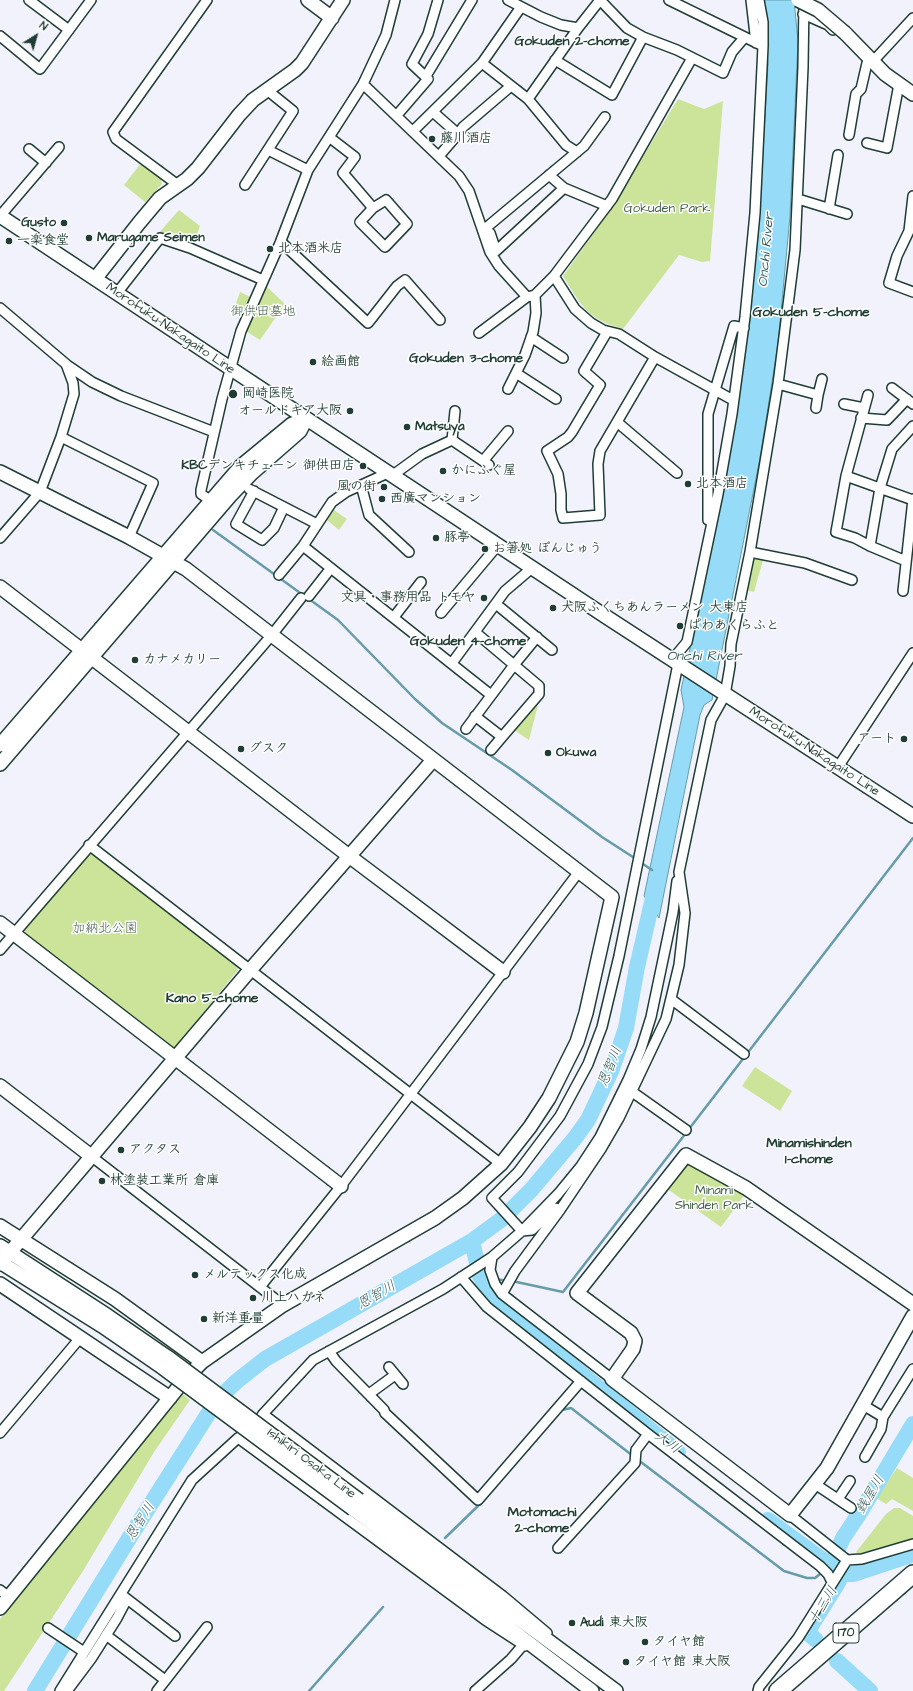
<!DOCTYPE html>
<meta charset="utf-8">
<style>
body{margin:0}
#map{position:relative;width:913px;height:1691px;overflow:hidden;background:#f2f2fc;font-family:"Architects Daughter",sans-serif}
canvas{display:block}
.north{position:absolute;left:16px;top:16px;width:40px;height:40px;-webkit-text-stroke:3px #fff;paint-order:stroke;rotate:37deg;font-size:11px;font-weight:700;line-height:16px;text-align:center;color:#1f3d34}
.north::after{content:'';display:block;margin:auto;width:14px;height:18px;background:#1f3d34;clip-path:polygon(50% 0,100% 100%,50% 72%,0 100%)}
</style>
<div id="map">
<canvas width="913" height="1691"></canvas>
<div class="north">N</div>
</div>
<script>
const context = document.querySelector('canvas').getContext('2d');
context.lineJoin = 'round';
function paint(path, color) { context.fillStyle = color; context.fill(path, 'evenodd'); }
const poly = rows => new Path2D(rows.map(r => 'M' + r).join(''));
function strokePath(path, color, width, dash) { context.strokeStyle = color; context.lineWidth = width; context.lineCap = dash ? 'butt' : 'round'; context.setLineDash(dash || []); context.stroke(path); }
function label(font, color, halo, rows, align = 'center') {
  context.font = font + ' "Architects Daughter","Klee One",sans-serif'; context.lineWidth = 3; context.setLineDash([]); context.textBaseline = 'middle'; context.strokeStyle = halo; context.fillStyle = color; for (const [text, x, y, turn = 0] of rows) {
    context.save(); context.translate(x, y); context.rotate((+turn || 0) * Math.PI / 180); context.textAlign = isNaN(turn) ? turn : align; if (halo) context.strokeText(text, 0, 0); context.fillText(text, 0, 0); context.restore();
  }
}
const green = poly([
 [678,99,704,109,723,101,710,261,702,262,679,255,623,329,608,324,596,318,586,310,578,300,563,276,611,209],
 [141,163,161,179,162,184,145,202,124,185],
 [179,210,200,226,193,245,157,235],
 [264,284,285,304,260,340,244,330,249,317,234,309,240,292,257,300],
 [334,510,347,519,339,530,327,520],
 [755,558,763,560,754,592,746,590],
 [539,701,529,740,514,730],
 [87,855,94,855,237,965,238,970,174,1048,25,935,25,928],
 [755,1067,792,1091,780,1111,742,1086],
 [690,1163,746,1193,721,1227,666,1188,683,1164],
 [183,1394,190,1400,154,1452,83,1571,4,1691,0,1691,0,1619],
 [897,1468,913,1478,913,1511,892,1499,886,1504,876,1498],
 [894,1508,900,1508,913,1516,913,1539,858,1554,856,1552,886,1514]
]);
const water = poly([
 [763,0,794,0,798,41,790,216,778,344,760,458,717,675,712,700,704,705,700,715,659,918,644,896,684,707,681,690,722,500,743,366,758,237,768,64,763,0]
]);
const stream = poly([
 [213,530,303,595],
 [309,599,338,620,415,699,442,723,512,770,602,837,636,859],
 [640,862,652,870],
 [689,1129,913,838],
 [480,1276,491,1278],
 [496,1279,507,1281],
 [512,1281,563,1292,686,1133],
 [562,1410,571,1408,633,1456],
 [637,1459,784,1571,807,1578,815,1578,830,1566],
 [445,1538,481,1503],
 [309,1691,383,1607]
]);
const river = poly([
 [472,1241,480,1276,493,1302,678,1452],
 [768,1520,842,1574,854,1574,908,1556],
 [830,1566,843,1538,861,1511,913,1424],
 [816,1640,809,1634,811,1626,839,1581,836,1570],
 [837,1661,870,1691],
 [35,1691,133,1532,217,1400,237,1381,265,1359,472,1241,502,1219,531,1190,575,1138,588,1120,612,1069,626,1028,637,967,656,885]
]);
const street = poly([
 [29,0,69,30],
 [508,0,541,17,561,25,578,28,600,0,627,28,643,37,677,50,723,73,732,52,744,38],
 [669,0,763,46],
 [751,0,756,43],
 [803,14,828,25,833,30],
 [0,36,40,69,91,0],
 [555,60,612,95,643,37],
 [482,63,528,99,566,145,577,152],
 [426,76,472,0],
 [363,84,459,176,469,191,490,252,499,266,527,297,535,295,554,276,612,199,692,58],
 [528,99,578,28],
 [433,112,458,134],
 [397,115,428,79,412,64,428,34,438,0],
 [413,131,482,63,521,7],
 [849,135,856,94,861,89,867,63,877,57,913,18],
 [329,137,355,157,343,173,373,208,386,200,407,224,385,247,360,222,373,208],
 [867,143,887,148,899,84],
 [29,149,46,163],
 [268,150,308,170],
 [439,156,458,134,463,127,511,86],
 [549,175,564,188,607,206],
 [178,185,116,139,113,132,207,0],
 [245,185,293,111,267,90],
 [913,196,909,231,897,256,889,283,913,292],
 [798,199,847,214],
 [829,209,838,155],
 [0,216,59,147],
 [487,227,584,146,605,117],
 [490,233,496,251,564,188],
 [281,242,368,323,397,286,405,280,440,320],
 [554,276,575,309,591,323,603,330,619,334,655,357,733,400],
 [117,293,160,238,190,248,263,280],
 [0,308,66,364,73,383,74,394,61,437,40,492,0,538],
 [607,332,584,371,600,385,572,432,568,437,547,451,558,474,561,494,561,510,563,518,600,515,598,464,600,451,655,357],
 [479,333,527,297],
 [531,337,563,358],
 [67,365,92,382,121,396,214,432],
 [516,373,556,399],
 [778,384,818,395],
 [892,388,913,404],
 [508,389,525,355,533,332,536,313,535,295],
 [868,395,846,476,836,532,855,538,870,546,906,561],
 [844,404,864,408],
 [816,408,818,395,822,379],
 [861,418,887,420,907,399],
 [617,422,677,473],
 [61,437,153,483,129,537],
 [452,440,455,411],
 [483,461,508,431],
 [393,475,422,454,452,440,489,465],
 [846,476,913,500],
 [361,485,369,515,409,552],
 [249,489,317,524],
 [254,491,236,524,262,540,274,528,284,507],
 [210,500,201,494,201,490,222,399,241,331,280,243,308,170,363,84,386,35,395,0],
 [711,521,708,520,708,414,734,326,744,328],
 [303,546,491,695],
 [870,546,880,488,892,449,913,426],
 [750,552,805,563,852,580],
 [279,575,303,546,332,502,346,492,390,472],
 [903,591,913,499],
 [309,596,331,568],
 [496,604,552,650],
 [441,613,498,545],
 [394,617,421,582],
 [475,632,539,686,539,694,502,737],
 [672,660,687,642,718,494,732,414,745,317,755,213,763,46,763,22,759,0],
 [452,663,505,591,532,568],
 [475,716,502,737,491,750],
 [466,729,514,665,537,637],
 [838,767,913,653],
 [89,845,501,1164],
 [677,881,673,912,651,1017,641,1049,628,1080,600,1137,581,1166,558,1194,522,1231,492,1198,518,1172,560,1116,588,1064,602,1027,619,956,678,664],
 [0,950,271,636,301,598],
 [671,999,744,1054],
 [631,1091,686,1130],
 [91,1156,283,1305],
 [492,1257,490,1270,495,1284,502,1294,612,1379],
 [461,1277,487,1307,648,1434,820,1566,828,1574,832,1582],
 [260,1287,341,1186,578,873],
 [502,1294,515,1271,560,1210],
 [329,1351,336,1361,384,1410,385,1413,478,1500,581,1381],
 [389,1367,403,1384],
 [369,1394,395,1375],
 [863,1405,883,1417,913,1369],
 [263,1414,503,1596,547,1633],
 [0,1433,80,1338],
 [238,1438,485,1620,525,1646],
 [865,1457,881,1429,883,1417],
 [815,1484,851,1508],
 [838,1499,850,1481],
 [790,1515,847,1560,862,1559,913,1544],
 [558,1548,635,1463,636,1450,648,1434],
 [0,1590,9,1597],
 [122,1595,175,1636],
 [48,1628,84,1652],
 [106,1635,165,1680],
 [60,1691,192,1480,238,1438,254,1428,263,1414,313,1360,443,1289,492,1257,522,1231,532,1230,555,1208,560,1210,601,1149,619,1118,666,1019,679,965,685,913,679,872,711,720,725,695,730,666,731,644,750,552,778,384,795,250,803,67,804,0],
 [67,1691,91,1659,117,1618,127,1599],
 [157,1691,207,1627],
 [475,1691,511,1659,523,1645],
 [758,1691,759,1687,798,1638,847,1560]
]);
const secondary = poly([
 [308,0,332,18],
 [845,33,885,74,913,94],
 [0,216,608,618,913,816],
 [95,279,139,223,160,198,187,179,198,168,239,115,253,100,295,70,302,63,343,0],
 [0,472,129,537,186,569,612,897,586,1013,577,1042,549,1098,530,1127,501,1164,463,1198,435,1218,283,1305,202,1362,185,1379,0,1608],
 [0,587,349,856,503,972],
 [0,745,241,466,292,424,306,419],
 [0,764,230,496,252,473,300,431,306,419],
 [0,923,341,1186],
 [0,1086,91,1156],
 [0,1226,115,1299,202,1362],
 [0,1246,108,1316,169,1358],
 [0,1262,102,1326,163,1368],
 [0,1264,251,969,433,760],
 [0,1284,170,1398],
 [913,1304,746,1188,686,1155,577,1293,631,1333,635,1341,633,1349,612,1379,790,1515,827,1468,913,1316],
 [359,1500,616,1691],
 [353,1509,592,1691]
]);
const highway = poly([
 [778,1691,913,1574]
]);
const secondaryBridge = poly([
 [798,0,818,10,845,33],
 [169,1358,359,1500],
 [163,1368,353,1509]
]);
const markers = [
 [432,139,4,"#1f3d34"],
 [64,223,4,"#1f3d34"],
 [89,238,4,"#1f3d34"],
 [9,241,4,"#1f3d34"],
 [270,249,4,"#1f3d34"],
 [313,362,4,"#1f3d34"],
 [233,394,5,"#1f3d34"],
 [350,411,4,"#1f3d34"],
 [407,427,4,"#1f3d34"],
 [363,466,4,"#1f3d34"],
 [443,471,4,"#1f3d34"],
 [688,484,4,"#1f3d34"],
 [384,487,4,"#1f3d34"],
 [382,499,4,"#1f3d34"],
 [436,538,4,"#1f3d34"],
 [485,549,4,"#1f3d34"],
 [484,598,4,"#1f3d34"],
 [553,608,4,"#1f3d34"],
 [680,626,4,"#1f3d34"],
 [135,660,4,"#1f3d34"],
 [904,739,4,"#1f3d34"],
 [241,749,4,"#1f3d34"],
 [548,753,4,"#1f3d34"],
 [121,1150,4,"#1f3d34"],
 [102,1181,4,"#1f3d34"],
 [195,1275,4,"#1f3d34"],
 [253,1298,4,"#1f3d34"],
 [204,1319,4,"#1f3d34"],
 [572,1623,4,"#1f3d34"],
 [645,1642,4,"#1f3d34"],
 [626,1662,4,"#1f3d34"]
];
const shields = [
 [846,1633,26]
];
const shieldNames = [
 ["170",846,1633]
];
const poiNames = [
 ["藤川酒店",440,139],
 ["Gusto",56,223,"right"],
 ["Marugame Seimen",97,238],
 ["一楽食堂",17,241],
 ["北本酒米店",278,249],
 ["絵画館",321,362],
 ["岡崎医院",242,394],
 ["オールドギア大阪",342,411,"right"],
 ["Matsuya",415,427],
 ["KBCデンキチェーン 御供田店",355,466,"right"],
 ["かにふぐ屋",451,471],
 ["北本酒店",696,484],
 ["風の街",376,487,"right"],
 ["西廣マンション",390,499],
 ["豚亭",444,538],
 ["お箸処 ぼんじゅう",493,549],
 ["文具・事務用品 トモヤ",476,598,"right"],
 ["大阪ふくちあんラーメン 大東店",561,608],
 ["ぱわあくらふと",688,626],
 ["カナメカリー",143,660],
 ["アート",896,739,"right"],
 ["グスク",249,749],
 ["Okuwa",556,753],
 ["アクタス",129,1150],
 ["林塗装工業所 倉庫",110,1181],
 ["メルテックス化成",203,1275],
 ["川上ハガネ",261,1298],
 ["新洋重量",212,1319],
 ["Audi 東大阪",580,1623],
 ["タイヤ館",653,1642],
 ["タイヤ館 東大阪",634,1662]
];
const parkNames = [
 ["Gokuden Park",667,209],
 ["御供田墓地",263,312],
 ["加納北公園",105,929],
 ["Minami",714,1191],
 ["Shinden Park",714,1206]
];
const streetNames = [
 ["Morofuku-Nakagaito Line",170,329,34],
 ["Morofuku-Nakagaito Line",814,752,33],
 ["Ishikiri Osaka Line",311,1464,37]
];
const neighbourhoodNames = [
 ["Gokuden 2-chome",572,42],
 ["Gokuden 5-chome",811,313],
 ["Gokuden 3-chome",466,359],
 ["Gokuden 4-chome",468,642],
 ["Kano 5-chome",212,999],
 ["Minamishinden",809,1144],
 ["1-chome",809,1160],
 ["Motomachi",542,1513],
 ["2-chome",542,1529]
];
const waterNames = [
 ["Onchi River",767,250,-85],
 ["Onchi River",704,657],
 ["恩智川",611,1067,-68],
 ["恩智川",377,1296,-30],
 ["大川",667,1443,38],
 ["銭屋川",871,1495,-59],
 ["恩智川",141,1522,-58],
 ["十三川",824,1606,-59]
];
paint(green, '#cbe49a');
paint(water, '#96dcf8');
strokePath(water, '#669caa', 1);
strokePath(stream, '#669caa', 2.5);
strokePath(river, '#96dcf8', 16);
strokePath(street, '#1f3d34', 12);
strokePath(secondary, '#1f3d34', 16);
strokePath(highway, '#1f3d34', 20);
strokePath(street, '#fff', 9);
strokePath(secondary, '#fff', 13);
strokePath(highway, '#fff', 17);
strokePath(secondaryBridge, '#1f3d34', 16, []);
strokePath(secondaryBridge, '#fff', 13);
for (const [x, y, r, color] of markers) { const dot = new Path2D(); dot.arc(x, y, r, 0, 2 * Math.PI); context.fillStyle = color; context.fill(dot); strokePath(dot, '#fff', 1.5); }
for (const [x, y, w] of shields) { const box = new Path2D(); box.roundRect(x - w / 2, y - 10, w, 20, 3); context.fillStyle = '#fff'; context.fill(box); strokePath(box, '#1f3d34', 1); }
label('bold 12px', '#1f3d34', null, shieldNames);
label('bold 13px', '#1f3d34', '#fff', poiNames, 'left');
label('13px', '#415e48', '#fff', parkNames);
label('13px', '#1f3d34', '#fff', streetNames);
label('bold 14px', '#1f3d34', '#fff', neighbourhoodNames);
label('italic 14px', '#375d5b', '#fff', waterNames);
</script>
